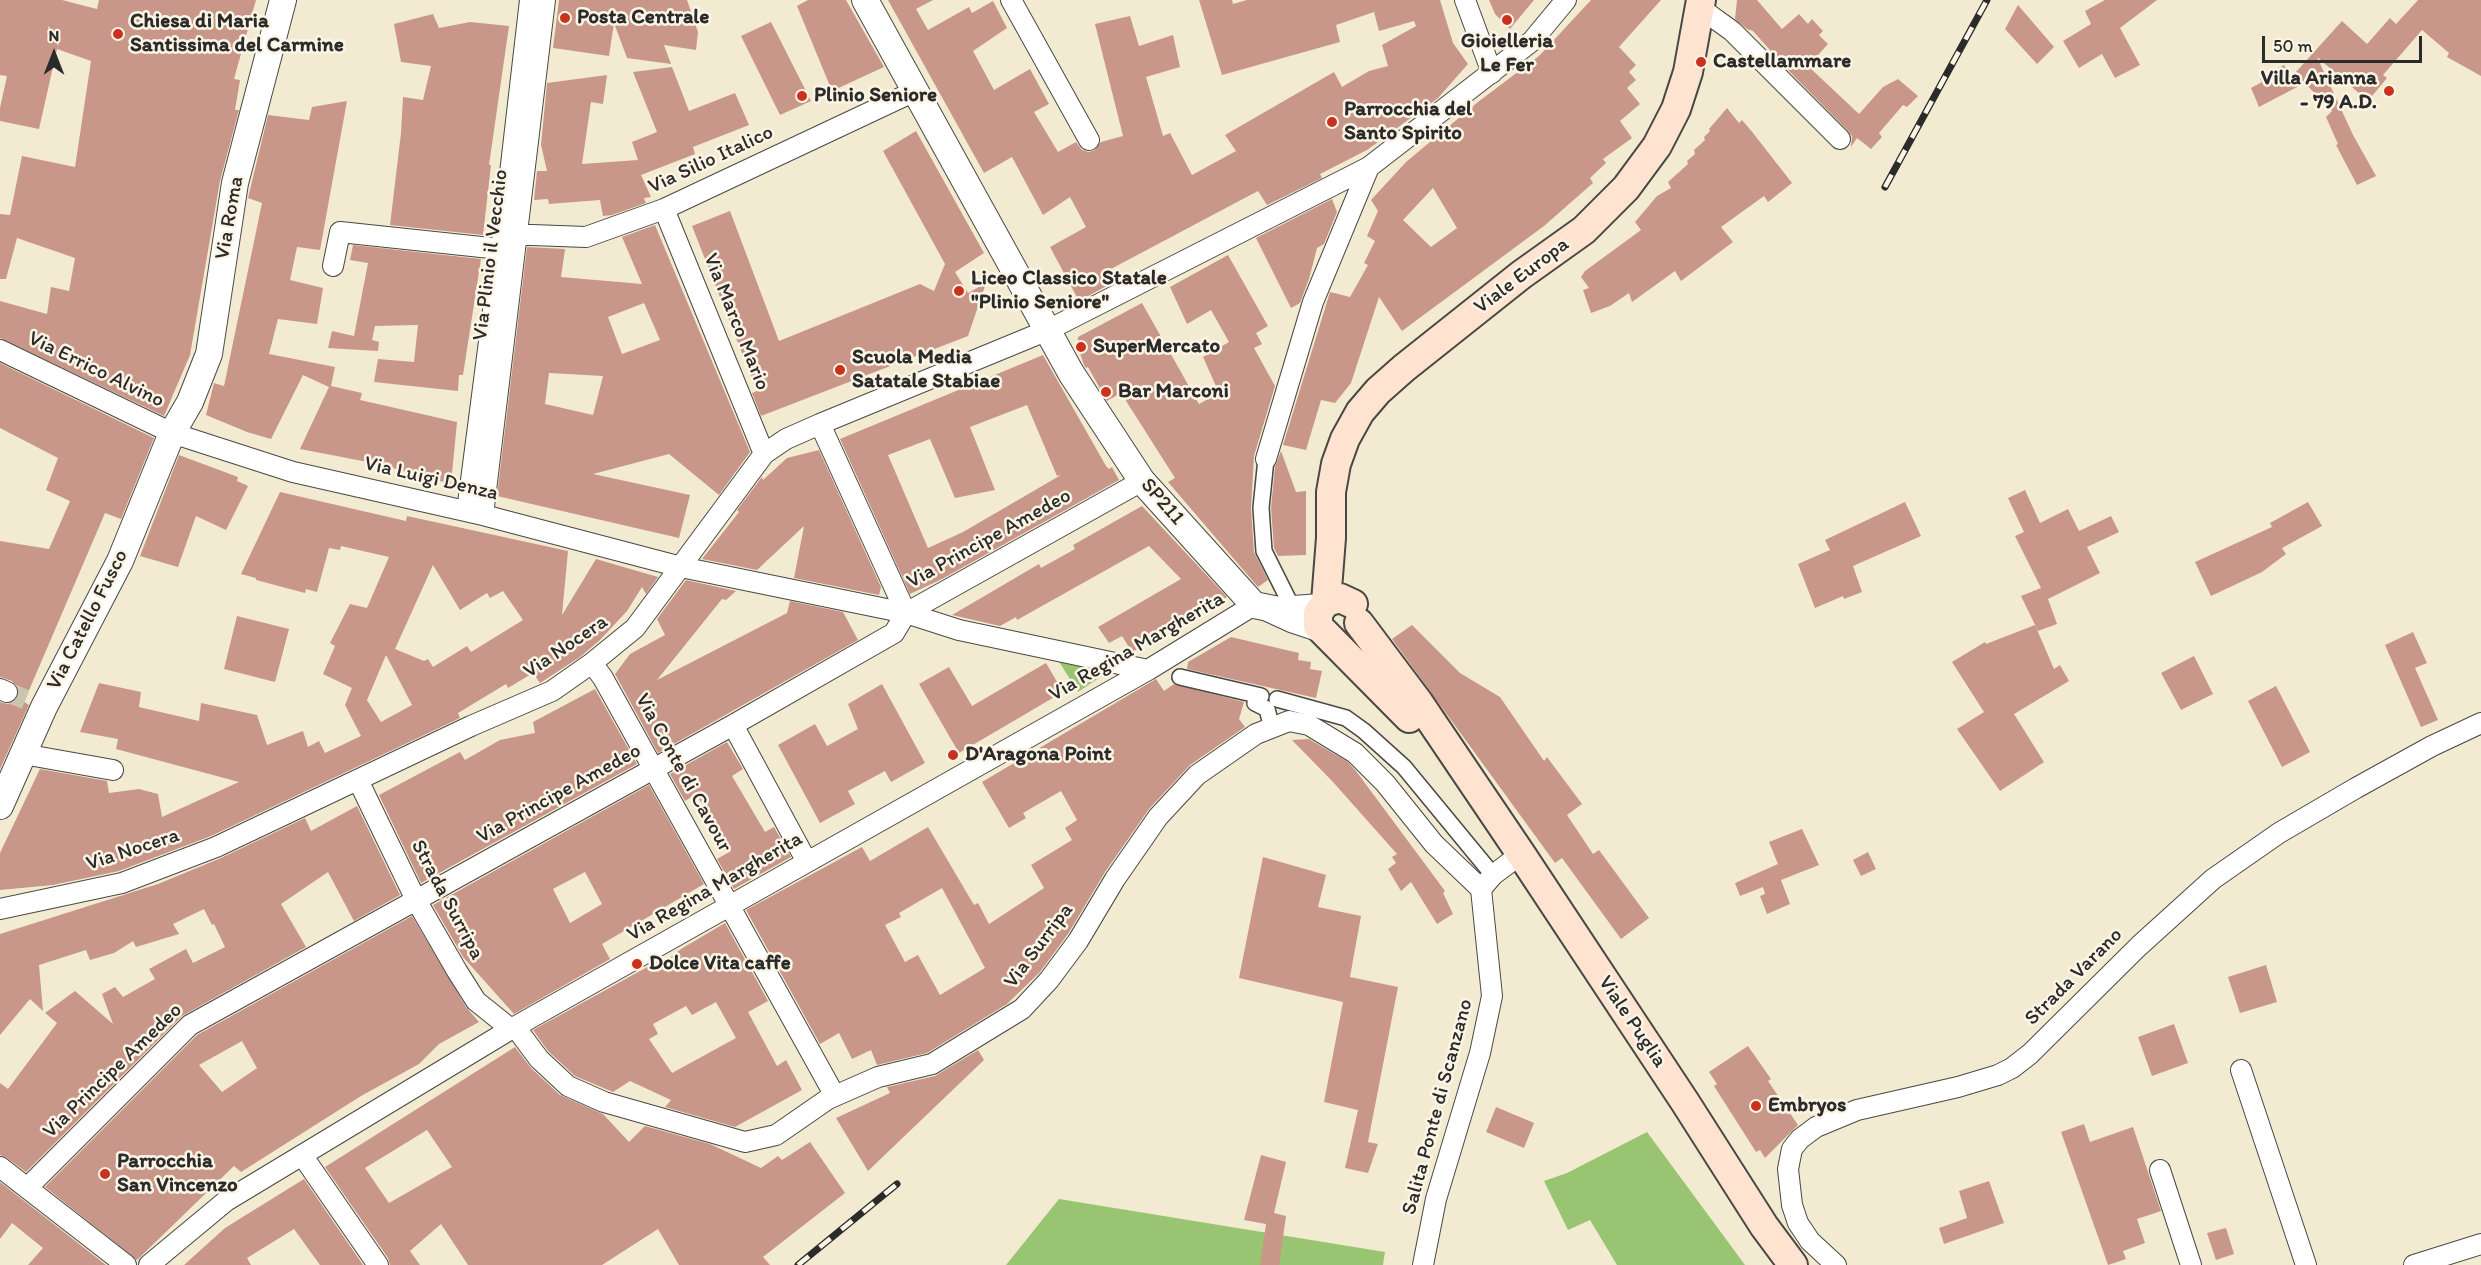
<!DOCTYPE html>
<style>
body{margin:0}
#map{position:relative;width:2481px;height:1265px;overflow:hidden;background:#f2ebd1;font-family:Itim,sans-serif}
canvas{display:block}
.north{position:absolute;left:24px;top:24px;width:60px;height:60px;-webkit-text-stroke:4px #fcf5e5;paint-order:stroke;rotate:0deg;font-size:16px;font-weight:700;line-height:24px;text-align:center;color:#2b2b2b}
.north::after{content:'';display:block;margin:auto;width:21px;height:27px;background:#2b2b2b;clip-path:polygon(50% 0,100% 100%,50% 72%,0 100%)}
.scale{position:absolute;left:2262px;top:36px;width:160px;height:27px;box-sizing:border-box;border:3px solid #2b2b2b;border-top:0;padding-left:8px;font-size:18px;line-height:21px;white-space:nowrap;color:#2b2b2b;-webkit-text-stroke:4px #fcf5e5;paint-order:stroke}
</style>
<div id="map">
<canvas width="2481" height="1265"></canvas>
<div class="north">N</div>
<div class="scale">50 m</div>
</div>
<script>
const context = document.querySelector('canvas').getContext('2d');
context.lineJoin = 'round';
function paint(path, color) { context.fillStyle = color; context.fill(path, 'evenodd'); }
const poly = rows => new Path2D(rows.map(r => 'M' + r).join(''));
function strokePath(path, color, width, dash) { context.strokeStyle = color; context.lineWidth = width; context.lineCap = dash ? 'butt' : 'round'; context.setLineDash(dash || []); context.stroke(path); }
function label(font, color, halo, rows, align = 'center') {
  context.font = font + ' Itim,sans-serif'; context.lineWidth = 5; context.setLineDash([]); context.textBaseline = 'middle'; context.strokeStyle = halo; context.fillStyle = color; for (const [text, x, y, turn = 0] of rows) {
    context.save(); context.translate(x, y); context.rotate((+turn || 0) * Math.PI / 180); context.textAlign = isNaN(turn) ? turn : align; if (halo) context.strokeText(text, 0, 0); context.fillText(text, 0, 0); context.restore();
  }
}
const green = poly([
 [1058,660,1111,670,1078,692],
 [1647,1132,1745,1265,1617,1265,1590,1220,1568,1230,1544,1181,1567,1173],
 [1059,1199,1385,1252,1383,1265,1006,1265]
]);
const building = poly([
 [0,0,62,0,97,9,99,0,256,0,234,79,240,80,235,110,239,110,220,181,190,355,164,416,0,338,0,301,47,314,51,287,69,291,75,258,17,238,6,279,0,279,0,214,10,215,22,156,75,167,91,61,57,49,39,129,0,121,0,108,7,76,0,75],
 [559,0,687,0,698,32,696,50,664,45,671,64,627,58,614,23,609,56,553,48],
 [808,0,846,0,884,67,832,91,797,6],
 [888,0,933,0,916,9,928,30,969,7,972,13,993,1,1007,28,973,51,994,90,1030,69,1049,104,1034,112,1058,152,1076,142,1082,150,1089,152,1095,150,1101,142,1123,136,1095,24,1130,16,1139,46,1173,35,1180,67,1146,77,1163,136,1170,133,1192,175,1236,151,1225,135,1334,72,1342,87,1369,71,1388,66,1382,45,1416,26,1414,21,1379,31,1374,12,1336,25,1340,42,1222,75,1199,0,1232,0,1233,4,1247,0,1440,0,1453,43,1468,64,1438,98,1367,150,1320,174,1322,178,1267,205,1258,191,1109,270,1114,282,1079,301,1050,247,1086,227,1070,197,1043,215,1012,157,984,173],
 [1489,0,1534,0,1510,29,1495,14],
 [1591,0,1661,0,1619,47,1636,65,1629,72,1636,80,1627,88,1640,104,1620,121,1632,138,1603,159,1606,163,1590,178,1593,183,1544,226,1402,331,1379,297,1351,383,1335,403,1321,400,1306,450,1283,445,1330,292,1350,297,1368,265,1364,263,1375,241,1367,236,1378,211,1371,200,1406,162,1478,102,1539,56],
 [1433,188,1457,228,1431,247,1403,220],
 [1737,0,1757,0,1782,29,1799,14,1808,24,1812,19,1823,31,1819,35,1828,44,1808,66,1859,114,1883,87,1898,79,1918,96,1907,107,1903,105,1879,133,1882,137,1871,149,1857,138,1851,147,1852,136,1848,131,1785,67,1753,31,1747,29,1735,19],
 [2105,0,2157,0,2120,28,2140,65,2115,78,2102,54,2079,68,2063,41,2091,24,2085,11],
 [2418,0,2481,0,2481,76,2447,57,2449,53,2422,30,2383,75,2387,78,2368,101,2317,57,2353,135,2376,176,2357,185,2336,145,2338,144,2326,117,2332,111,2295,73,2342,21,2367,44,2390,18,2396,24],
 [2018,5,2054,47,2037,64,2005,29],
 [433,14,439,28,470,22,509,26,489,165,491,165,483,235,390,225,401,133,403,97,423,100,431,66,401,62,394,24],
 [771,22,811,101,780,115,741,36],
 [2284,65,2299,86,2259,107,2251,88,2262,82,2260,79],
 [672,67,689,111,735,93,749,125,693,147,695,154,641,175,651,197,644,198,646,203,612,215,603,216,600,200,549,204,548,199,534,200,537,171,547,171,541,145,547,83,607,75,603,104,591,102,582,164,638,160,632,142,657,132,633,72],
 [347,101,320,250,297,247,290,280,323,288,317,324,278,319,269,354,335,367,331,386,362,393,360,400,457,422,451,484,378,464,300,449,329,387,303,375,271,439,247,432,206,415,214,383,224,386,262,203,248,198,268,115,309,120,312,107],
 [1727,108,1739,123,1742,120,1753,133,1792,183,1768,202,1764,196,1721,227,1733,242,1681,281,1675,271,1632,302,1629,293,1610,306,1591,313,1583,290,1589,288,1581,277,1585,271,1641,230,1635,222,1657,196,1671,188,1668,182,1688,164,1687,161,1695,154,1694,150,1705,140,1704,137,1710,131,1709,129],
 [916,131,984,253,955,272,968,293,986,283,968,336,761,416,752,393,757,391,692,226,730,211,779,341,920,284,934,291,945,264,883,151],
 [1332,199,1337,212,1324,244,1317,248,1309,279,1300,303,1291,308,1256,238],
 [655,225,750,452,719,495,669,454,593,474,690,495,679,538,497,496,527,247,565,249,561,277,642,284,622,237],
 [644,303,660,340,622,354,608,317],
 [549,373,603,376,593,415,545,404],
 [353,245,481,259,463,375,459,375,458,391,374,382,378,359,414,362,418,325,375,326,372,340,379,342,378,351,328,348,332,331,354,336,368,263,350,260],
 [1228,255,1268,326,1256,333,1262,344,1254,348,1275,386,1254,456,1251,508,1254,552,1268,580,1258,587,1168,482,1175,478,1121,393,1107,401,1088,367,1086,368,1084,365,1079,350,1078,337,1142,303,1199,404,1219,393,1203,357,1229,342,1211,310,1187,324,1170,287],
 [1043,355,1106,466,1109,469,1112,467,1119,480,942,579,910,594,840,439],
 [1027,405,1057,476,1061,475,963,532,928,548,888,455,930,439,955,498,995,490,970,427],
 [0,363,154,438,121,519,105,513,24,702,29,705,0,769,0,702,8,704,14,702,19,691,12,681,0,677,0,541,49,549,70,501,46,490,58,458,0,428],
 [819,450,881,587,879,595,794,578,804,526,757,570,702,559,739,512,737,510,762,477,763,480,787,458],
 [1281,451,1296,492,1306,491,1306,555,1278,556,1274,548,1271,508,1275,467],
 [179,455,238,477,237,481,248,486,226,530,196,516,178,567,140,556],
 [2025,490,2040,523,2068,509,2079,531,2111,516,2119,532,2087,547,2100,573,2048,599,2057,624,2038,631,2021,596,2041,588,2015,536,2024,532,2008,498],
 [280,492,406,521,407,516,568,551,562,615,596,559,658,577,646,594,642,587,627,611,600,640,580,657,540,683,533,673,508,688,506,684,458,713,460,718,211,836,119,871,53,885,0,890,0,853,40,769,107,781,109,793,139,789,158,794,162,817,239,782,116,749,118,739,80,732,99,683,141,692,139,707,199,721,201,703,257,715,267,745,303,731,308,747,319,741,325,753,361,736,345,705,352,688,323,674,335,646,330,643,350,604,367,608,389,557,341,546,340,550,329,548,317,592,306,589,305,593,256,580,256,578,241,574],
 [433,565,460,610,487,593,490,598,503,591,523,620,471,652,467,646,433,667,428,659,424,661,395,649],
 [386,655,412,705,381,722,367,700],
 [1905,502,1921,536,1853,566,1862,592,1844,599,1843,596,1815,608,1798,564,1830,550,1825,540],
 [2308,502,2322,526,2282,548,2286,554,2262,572,2211,596,2195,562,2272,527,2270,523],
 [1142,506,1227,597,1132,652,1122,636,1109,643,1098,627,1181,579,1149,546,1017,620,1016,617,1000,626,952,615,1039,564,1041,568,1075,549,1073,545],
 [686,580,736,591,726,600,722,599,657,680,787,613,790,601,843,612,858,640,658,753,615,674,630,654,665,635,657,619],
 [237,616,289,629,275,682,224,669],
 [1412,625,1460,673,1500,697,1544,761,1547,757,1582,804,1567,815,1593,854,1599,850,1649,918,1621,939,1562,858,1555,863,1392,639],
 [2035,625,2054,669,2060,665,2069,681,2014,714,2044,762,2000,791,1957,729,1984,712,1952,662,1985,642,1986,644],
 [2413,632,2427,663,2415,668,2438,720,2421,727,2385,645],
 [1231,637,1299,653,1298,660,1311,662,1310,669,1322,671,1316,698,1187,669,1188,662],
 [2194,656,2213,694,2181,710,2161,673],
 [1046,663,1063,692,959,753,919,684,949,667,972,706],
 [1156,679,1164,691,1174,684,1244,702,1239,719,1245,727,1190,765,1149,809,1105,872,1068,934,1040,972,1007,1004,927,1053,877,1065,871,1050,852,1059,839,1033,820,1044,746,910,862,847,870,861,928,827,974,905,978,903,989,924,1044,888,1031,865,1072,840,1065,828,1077,820,1061,791,1023,813,1026,818,1009,828,982,782],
 [942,888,985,968,940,995,918,955,905,962,885,925,901,917,899,913],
 [882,684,925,763,891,782,885,771,848,791,855,804,820,823,778,745,815,724,827,746,858,729,848,704],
 [2276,686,2310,752,2282,767,2248,701],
 [595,689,637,764,421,883,379,795,460,752,465,760,500,740,535,733,533,722],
 [1309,739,1348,762,1356,771,1445,891,1443,893,1453,914,1437,924,1411,882,1401,891,1388,869,1396,863,1392,857,1397,854,1333,782,1292,740],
 [727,742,743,769,732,776,765,832,774,827,791,857,734,889,717,859,731,851,696,794,685,801,670,774],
 [649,785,704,884,602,944,610,959,514,1014,463,957,433,905],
 [585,872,602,904,570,923,553,889],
 [357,806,400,895,354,921,328,872,281,904,306,947,182,1016,26,1172,7,1158,0,1155,0,1083,8,1089,57,1023,45,1013,75,991,113,1024,102,994,115,987,123,997,155,979,149,969,186,949,193,963,225,947,214,924,212,925,204,909,173,924,179,934,136,947,133,941,114,953,90,960,86,950,39,965,43,1011,30,999,0,1035,0,934,158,884,221,858,305,818,311,831],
 [1802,829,1819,865,1781,880,1790,904,1767,914,1760,896,1765,894,1763,887,1740,896,1735,883,1778,864,1769,842],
 [1868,852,1876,869,1861,876,1853,860],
 [1263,857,1326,875,1318,907,1361,916,1350,977,1398,987,1368,1142,1378,1144,1368,1173,1345,1168,1358,1110,1324,1102,1343,1002,1239,978],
 [412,916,466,1007,479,1022,439,1044,419,1064,361,1096,241,1172,234,1166,137,1260,45,1187,197,1035],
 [242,1041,257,1068,222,1092,199,1065],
 [725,923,768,1001,748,1012,777,1066,786,1060,802,1090,735,1127,665,1107,671,1100,630,1081,613,1092,575,1076,548,1051,533,1030,660,960,662,964,681,949],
 [716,1002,736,1038,672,1073,649,1039,658,1034,653,1024,686,1006,692,1015],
 [2266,965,2277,1002,2240,1013,2228,977],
 [2174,1024,2188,1063,2152,1076,2138,1037],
 [1748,1046,1771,1079,1768,1081,1798,1125,1765,1158,1760,1150,1756,1152,1714,1086,1717,1084,1709,1072],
 [515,1047,531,1068,560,1095,603,1114,629,1142,645,1126,710,1144,761,1168,778,1156,782,1160,810,1142,845,1193,763,1257,770,1265,679,1265,658,1229,602,1265,468,1265,441,1224,410,1251,420,1265,390,1265,388,1258,325,1167],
 [427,1130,452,1167,389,1203,365,1168],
 [978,1050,984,1060,868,1171,836,1118,890,1093,887,1087,935,1076],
 [1496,1107,1534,1123,1524,1148,1486,1132],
 [2084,1124,2090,1142,2133,1127,2161,1211,2137,1219,2145,1243,2123,1251,2126,1259,2108,1265,2061,1132],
 [1261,1155,1286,1162,1274,1213,1286,1216,1279,1265,1260,1265,1266,1224,1244,1220],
 [304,1179,363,1265,320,1265,294,1229,247,1258,251,1265,184,1265,225,1228],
 [1989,1181,2004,1223,1944,1244,1939,1228,1967,1218,1959,1191],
 [0,1182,106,1265,28,1265,43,1248,12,1223,0,1239],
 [2226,1228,2234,1254,2216,1260,2207,1233]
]);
const minorTunnel = poly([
 [7,692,44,707]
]);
const pedestrian = poly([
 [1266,459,1261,508,1264,551,1293,609],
 [1180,677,1261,696],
 [1257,695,1255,703,1267,709,1272,728],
 [1277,699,1346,718,1364,731,1404,767,1493,875]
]);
const minor = poly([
 [1011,0,1089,140],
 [1465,0,1492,73],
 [1700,8,1732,31,1840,139],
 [664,209,764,454],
 [505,234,586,237,664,209,915,91],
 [333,266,340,232,500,249],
 [0,350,172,433,293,472,483,515,681,567,906,613,959,630,1148,670],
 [820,424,906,613],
 [1266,459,1313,302,1369,167],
 [467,511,503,234,530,0],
 [483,515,545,0],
 [592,663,603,678,835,1096],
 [0,689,7,692],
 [733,725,807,862],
 [23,754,113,770],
 [358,780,416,900,457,971,476,1001,511,1029],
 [1481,889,1493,875,1521,854],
 [0,909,122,883,216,847,471,726,552,691,592,663,635,628,764,454,786,439,820,424,1048,330,1369,167,1532,41,1566,0],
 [516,1028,539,1059,568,1086,604,1102,745,1142,776,1135,828,1099,878,1077,932,1064,1022,1009,1049,980,1078,941,1115,879,1158,817,1197,775,1256,734,1289,721,1309,725,1355,753,1385,783,1434,844,1481,889],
 [2241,1070,2306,1265],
 [302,1155,378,1265],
 [0,1167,126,1265],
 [2160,1170,2191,1265],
 [27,1188,190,1025,733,725,894,633,906,613,1142,481],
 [149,1265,226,1201,511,1029,1148,670,1254,605,1291,622,1321,632],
 [1423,1265,1436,1199,1480,1053,1492,996,1481,889],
 [1836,1265,1810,1241,1798,1223,1792,1205,1788,1169,1792,1149,1800,1139,1816,1127,1857,1110,1958,1087,1998,1075,2012,1068,2030,1054,2139,946,2213,879,2279,833,2356,788,2432,746,2481,723],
 [2414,1265,2481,1244]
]);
const tertiary = poly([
 [865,0,1071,373,1142,481,1254,605,1279,610,1321,607],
 [0,806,44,707,120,561,172,433,190,402,209,354,235,183,283,0]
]);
const secondary = poly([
 [1326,602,1331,538,1331,492,1336,464,1345,439,1360,412,1378,391,1404,368,1521,275,1584,230,1626,188,1657,146,1676,109,1688,72,1701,0],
 [1353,604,1340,598,1326,602,1318,613,1318,626,1409,718],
 [1359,623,1419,703,1521,854,1685,1102,1764,1226,1793,1265]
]);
const rail = poly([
 [1885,187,1987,0],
 [798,1265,897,1184]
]);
const markers = [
 [565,18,6,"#c8321e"],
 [1507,20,6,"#c8321e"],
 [118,34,6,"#c8321e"],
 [1701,62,6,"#c8321e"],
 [2389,91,6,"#c8321e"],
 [802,96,6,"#c8321e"],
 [1332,122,6,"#c8321e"],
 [959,291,6,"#c8321e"],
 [1081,347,6,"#c8321e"],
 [840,370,6,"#c8321e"],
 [1106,392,6,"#c8321e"],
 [953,755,6,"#c8321e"],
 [637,964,6,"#c8321e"],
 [1756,1106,6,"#c8321e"],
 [105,1174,6,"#c8321e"]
];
const poiNames = [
 ["Posta Centrale",577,18],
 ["Chiesa di Maria",130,22],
 ["Santissima del Carmine",130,46],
 ["Gioielleria",1507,42,"center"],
 ["Le Fer",1507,66,"center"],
 ["Castellammare",1713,62],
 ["Villa Arianna",2377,79,"right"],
 ["- 79 A.D.",2377,103,"right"],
 ["Plinio Seniore",814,96],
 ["Parrocchia del",1344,110],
 ["Santo Spirito",1344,134],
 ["Liceo Classico Statale",971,279],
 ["\"Plinio Seniore\"",971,303],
 ["SuperMercato",1093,347],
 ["Scuola Media",852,358],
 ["Satatale Stabiae",852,382],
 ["Bar Marconi",1118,392],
 ["D'Aragona Point",965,755],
 ["Dolce Vita caffe",649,964],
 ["Embryos",1768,1106],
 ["Parrocchia",117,1162],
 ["San Vincenzo",117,1186]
];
const streetNames = [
 ["Via Silio Italico",711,160,-25],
 ["Via Roma",230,218,-80],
 ["Via Plinio il Vecchio",491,255,-83],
 ["Viale Europa",1522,276,-37],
 ["Via Marco Mario",736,322,68],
 ["Via Errico Alvino",96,370,26],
 ["Via Luigi Denza",431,479,13],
 ["SP211",1162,502,49],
 ["Via Principe Amedeo",989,539,-29],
 ["Via Catello Fusco",88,620,-63],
 ["Via Nocera",566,647,-34],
 ["Via Regina Margherita",1137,647,-30],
 ["Via Conte di Cavour",683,773,61],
 ["Via Principe Amedeo",559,794,-29],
 ["Via Nocera",133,850,-18],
 ["Via Regina Margherita",715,887,-30],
 ["Strada Surripa",447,900,62],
 ["Via Surripa",1039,946,-53],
 ["Strada Varano",2074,977,-45],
 ["Viale Puglia",1632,1022,56],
 ["Via Principe Amedeo",113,1071,-44],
 ["Salita Ponte di Scanzano",1438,1107,-75]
];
paint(green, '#99c471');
paint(building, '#c99789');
strokePath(minorTunnel, '#cac5b0', 20, [20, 10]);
strokePath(pedestrian, '#494844', 18);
strokePath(minor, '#494844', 22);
strokePath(tertiary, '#494844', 28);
strokePath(secondary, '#494844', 32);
strokePath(pedestrian, '#fff', 15);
strokePath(minor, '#fff', 20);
strokePath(tertiary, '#fff', 26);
strokePath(secondary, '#fee3d1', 28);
strokePath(rail, '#2b2b2b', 7);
strokePath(rail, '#fcf5e5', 4.5, [14]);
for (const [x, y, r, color] of markers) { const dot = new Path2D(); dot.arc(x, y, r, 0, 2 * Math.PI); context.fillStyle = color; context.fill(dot); strokePath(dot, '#fcf5e5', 2); }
label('bold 21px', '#2b2b2b', '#fcf5e5', poiNames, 'left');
label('21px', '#2b2b2b', '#fcf5e5', streetNames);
</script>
